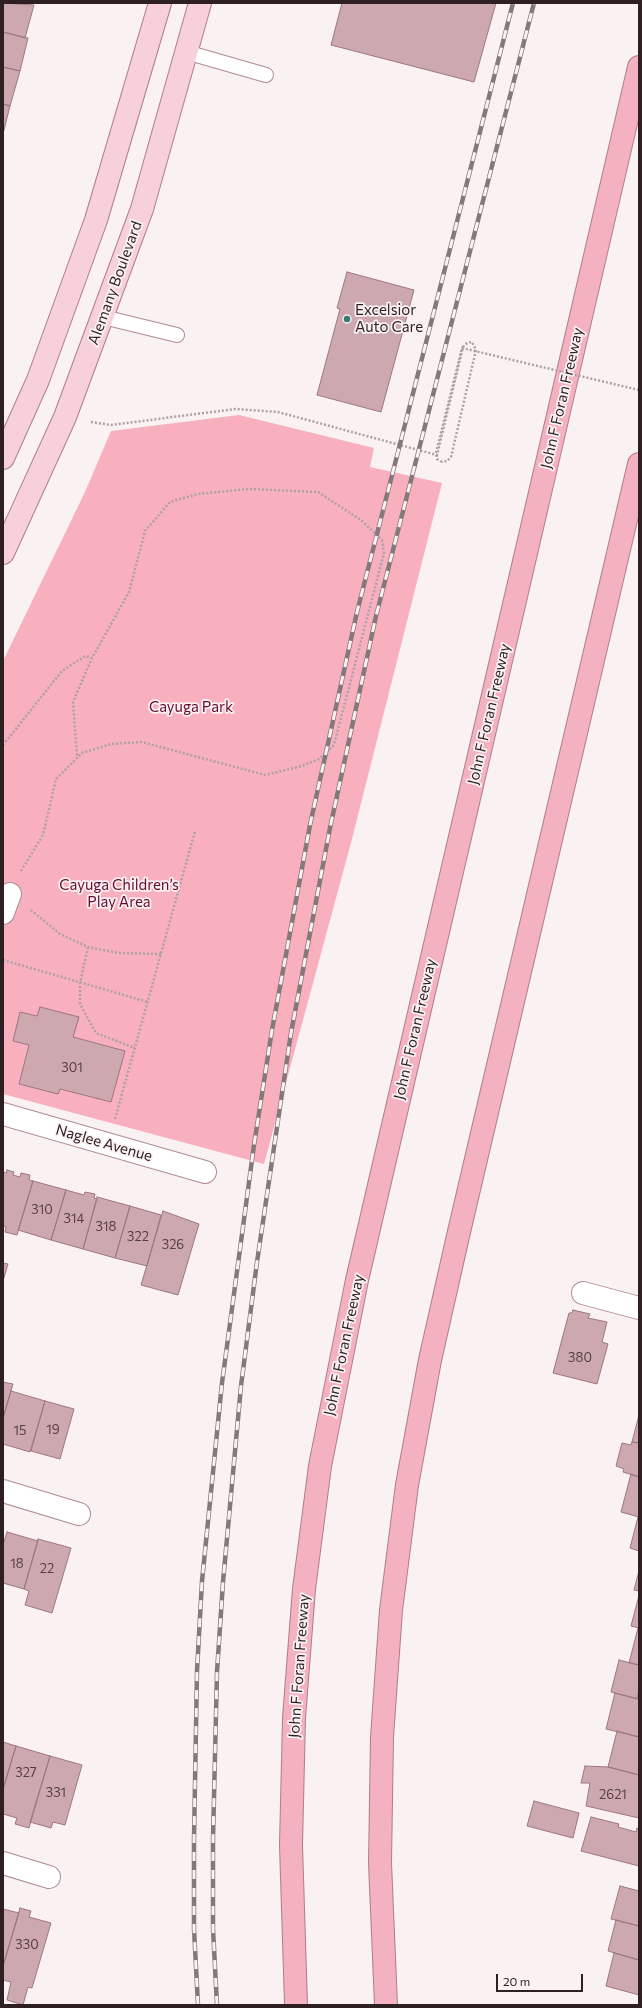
<!DOCTYPE html>
<meta charset="utf-8">
<style>
body{margin:0}
#map{position:relative;width:642px;height:2008px;overflow:hidden;background:#faf1f3;font-family:Commissioner,sans-serif}
canvas{display:block}
.frame{position:absolute;inset:0;border:4px solid #2d1f22;pointer-events:none}
.scale{position:absolute;left:496px;top:1974px;width:87px;height:18px;box-sizing:border-box;border:2px solid #2d1f22;border-top:0;padding-left:5px;font-size:12px;line-height:14px;white-space:nowrap;color:#2d1f22;-webkit-text-stroke:3px #faf1f3;paint-order:stroke}
</style>
<div id="map">
<canvas width="642" height="2008"></canvas>
<div class="frame"></div>
<div class="scale">20 m</div>
</div>
<script>
const context = document.querySelector('canvas').getContext('2d');
context.lineJoin = 'round';
function paint(path, color) { context.fillStyle = color; context.fill(path, 'evenodd'); }
const poly = rows => new Path2D(rows.map(r => 'M' + r).join(''));
function strokePath(path, color, width, dash) { context.strokeStyle = color; context.lineWidth = width; context.lineCap = dash ? 'butt' : 'round'; context.setLineDash(dash || []); context.stroke(path); }
function label(font, color, halo, rows, align = 'center') {
  context.font = font + ' Commissioner,sans-serif'; context.lineWidth = 3.5; context.setLineDash([]); context.textBaseline = 'middle'; context.strokeStyle = halo; context.fillStyle = color; for (const [text, x, y, turn = 0] of rows) {
    context.save(); context.translate(x, y); context.rotate((+turn || 0) * Math.PI / 180); context.textAlign = isNaN(turn) ? turn : align; if (halo) context.strokeText(text, 0, 0); context.fillText(text, 0, 0); context.restore();
  }
}
const green = poly([
 [239,415,374,448,370,467,442,483,352,839,264,1164,3,1094,3,661,85,492,111,431]
]);
const building = poly([
 [3,3,34,5,25,38,3,32,3,3],
 [342,3,496,3,474,82,331,45,342,3],
 [3,32,28,38,20,71,3,67,3,32],
 [3,67,20,71,10,106,3,104,3,67],
 [3,104,10,106,3,134,3,104],
 [347,272,414,290,381,412,317,395,340,309,337,308,347,272],
 [40,1007,79,1017,73,1037,125,1051,111,1102,60,1089,58,1094,19,1084,29,1045,13,1041,20,1012,37,1016,40,1007],
 [7,1170,14,1172,13,1175,20,1177,21,1173,30,1175,29,1180,33,1181,17,1235,5,1232,6,1227,3,1226,3,1172,6,1173,7,1170],
 [33,1181,66,1190,51,1240,18,1230,33,1181],
 [66,1190,84,1195,85,1192,95,1194,94,1198,97,1199,83,1249,51,1240,66,1190],
 [97,1197,130,1206,115,1258,83,1249,97,1197],
 [130,1206,161,1215,147,1266,115,1258,130,1206],
 [163,1211,199,1224,178,1295,141,1285,163,1211],
 [3,1263,8,1264,3,1281,3,1263],
 [573,1310,590,1314,588,1318,607,1322,602,1342,608,1344,597,1384,553,1373,569,1313,572,1313,573,1310],
 [3,1382,13,1384,3,1418,3,1382],
 [11,1391,45,1401,30,1452,3,1444,3,1418,11,1391],
 [45,1401,74,1409,60,1459,31,1451,45,1401],
 [639,1415,639,1443,632,1442,639,1415],
 [632,1442,639,1443,639,1477,623,1472,624,1469,616,1466,622,1443,631,1445,632,1442],
 [631,1474,639,1477,639,1517,621,1512,631,1474],
 [638,1517,639,1517,639,1551,630,1548,638,1517],
 [7,1532,38,1541,24,1589,3,1583,3,1545,7,1532],
 [38,1539,71,1548,52,1613,25,1605,29,1591,24,1589,38,1539],
 [639,1571,639,1591,634,1590,639,1571],
 [639,1595,639,1628,631,1626,639,1595],
 [638,1628,639,1628,639,1665,629,1663,638,1628],
 [619,1660,639,1665,639,1690,637,1699,611,1692,619,1660],
 [615,1693,639,1699,639,1737,606,1729,615,1693],
 [617,1731,639,1737,639,1775,608,1767,617,1731],
 [3,1742,16,1746,3,1789,3,1742],
 [16,1746,50,1756,29,1828,15,1824,17,1818,3,1814,3,1789,16,1746],
 [50,1756,82,1765,65,1825,53,1822,51,1828,30,1822,50,1756],
 [585,1766,608,1767,639,1775,639,1818,586,1806,590,1783,581,1783,585,1766],
 [534,1801,579,1813,573,1838,527,1826,534,1801],
 [591,1817,619,1824,618,1827,636,1832,637,1828,639,1829,639,1866,581,1851,591,1817],
 [620,1886,639,1891,639,1926,611,1919,620,1886],
 [20,1908,31,1911,29,1917,51,1923,32,1988,28,1987,23,2005,7,2000,11,1982,3,1980,3,1966,20,1908],
 [3,1909,19,1913,3,1966,3,1909],
 [616,1920,639,1926,639,1960,608,1951,616,1920],
 [614,1953,639,1960,639,1995,606,1986,614,1953]
]);
const path = poly([
 [91,422,111,425,235,409,278,412,437,455,463,347,467,343,472,342,476,350,451,457,447,461,442,462],
 [3,745,62,671,85,656,92,658],
 [21,871,43,835,56,779,82,753,111,744,142,742,265,775,302,766,319,759,334,745,384,553,382,540,361,520,318,492,248,489,198,494,170,502,145,531,129,592,92,658,73,702,77,756],
 [31,910,60,934,88,947,118,953,162,954],
 [88,947,80,983,80,1004,96,1033,135,1048],
 [3,960,148,1002],
 [115,1119,195,831]
]);
const lane = poly([
 [186,52,266,75],
 [103,317,177,335]
]);
const street = poly([
 [3,913,10,894],
 [3,1114,205,1172],
 [583,1293,639,1308],
 [3,1491,79,1514],
 [3,1863,49,1877]
]);
const primary = poly([
 [3,458,38,380,96,220,160,3],
 [3,553,65,417,142,209,200,3]
]);
const highway = poly([
 [296,2005,291,1845,294,1718,304,1589,320,1466,357,1280,639,67],
 [386,2005,380,1863,382,1737,391,1610,407,1485,430,1360,458,1236,639,464]
]);
const rail = poly([
 [198,2005,194,1929,194,1839,197,1671,202,1581,222,1383,254,1145,272,1030,310,825,357,612,513,3],
 [217,2005,213,1929,213,1839,217,1672,223,1582,241,1386,257,1262,291,1033,330,828,376,616,534,3]
]);
const pathBridge = poly([
 [442,462,437,459,436,453,462,348,639,390]
]);
const markers = [
 [347,319,4,"#357b73"]
];
const numberNames = [
 ["301",72,1068],
 ["310",42,1210],
 ["314",74,1219],
 ["318",106,1227],
 ["322",138,1237],
 ["326",173,1245],
 ["380",580,1358],
 ["19",53,1430],
 ["15",20,1431],
 ["18",17,1564],
 ["22",47,1569],
 ["327",26,1773],
 ["331",56,1793],
 ["2621",613,1795],
 ["330",27,1945]
];
const streetNames = [
 ["Alemany Boulevard",115,283,-70],
 ["John F Foran Freeway",562,398,-77],
 ["John F Foran Freeway",489,714,-77],
 ["John F Foran Freeway",415,1029,-77],
 ["Naglee Avenue",104,1143,16],
 ["John F Foran Freeway",344,1345,-78],
 ["John F Foran Freeway",299,1666,-86]
];
const poiNames = [
 ["Excelsior",355,310],
 ["Auto Care",355,327]
];
const parkNames = [
 ["Cayuga Park",191,707],
 ["Cayuga Children’s",119,885],
 ["Play Area",119,902]
];
paint(green, '#f8b0bf');
paint(building, '#cea8af');
strokePath(building, '#9b777e', 1);
strokePath(lane, '#b08b93', 16);
strokePath(street, '#b08b93', 24);
strokePath(primary, '#ae7e89', 24);
strokePath(highway, '#ae7e89', 24);
strokePath(path, '#aca1a3', 2.5, [2, 2]);
strokePath(lane, '#fff', 14);
strokePath(street, '#fff', 22);
strokePath(primary, '#f8d0d9', 22);
strokePath(highway, '#f4b1c0', 22);
strokePath(rail, '#84787a', 4.5);
strokePath(rail, '#faf1f3', 3, [9]);
strokePath(pathBridge, '#aca1a3', 2.5, [2, 2]);
for (const [x, y, r, color] of markers) { const dot = new Path2D(); dot.arc(x, y, r, 0, 2 * Math.PI); context.fillStyle = color; context.fill(dot); strokePath(dot, '#faf1f3', 1.5); }
label('13px', '#554145', null, numberNames);
label('15px', '#2d1f22', '#faf1f3', streetNames);
label('15px', '#2d1f22', '#faf1f3', poiNames, 'left');
label('15px', '#67092e', '#faf1f3', parkNames);
</script>
